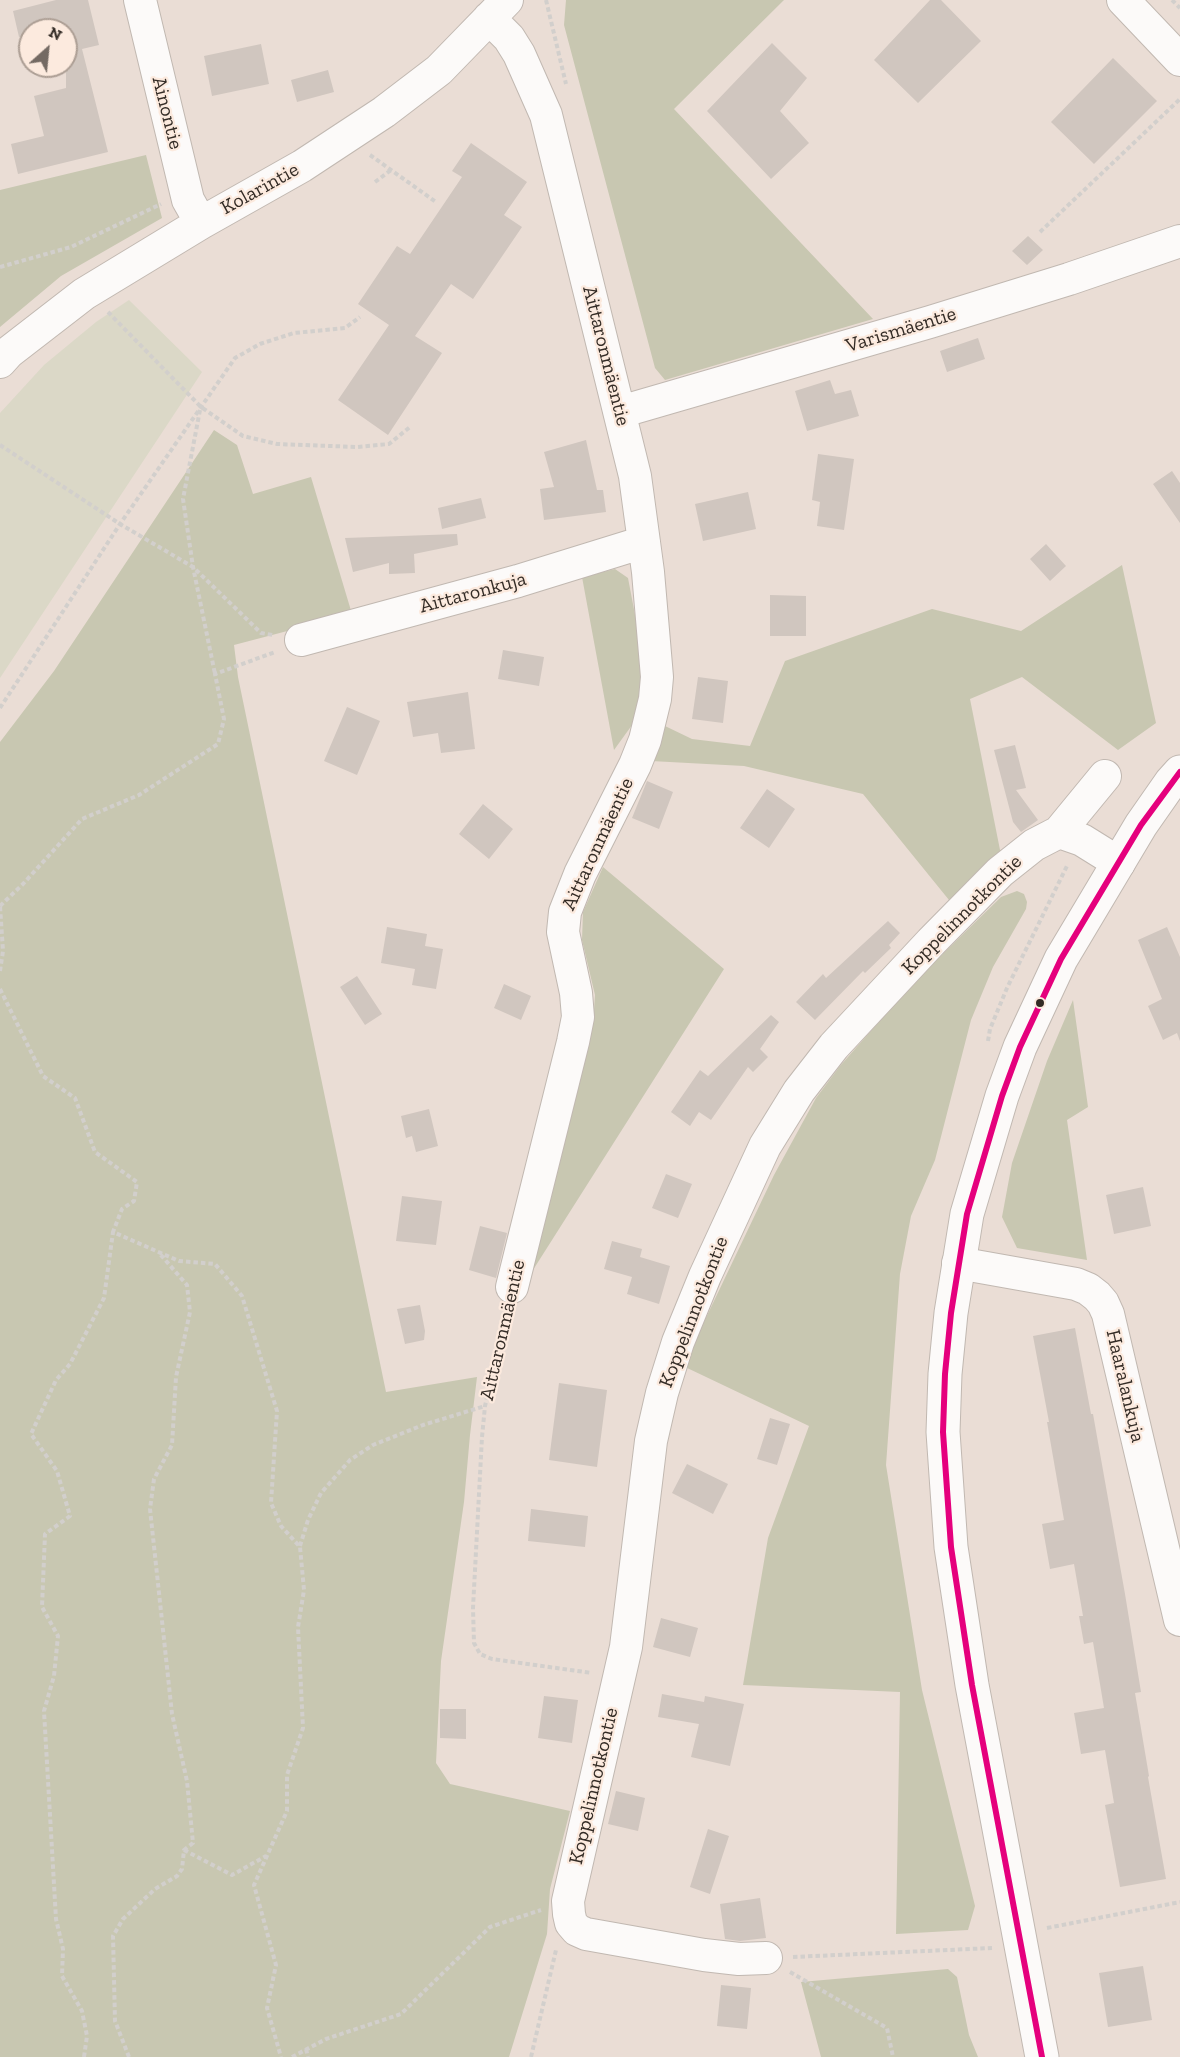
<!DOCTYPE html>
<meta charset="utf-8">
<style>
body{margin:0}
#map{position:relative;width:1180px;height:2057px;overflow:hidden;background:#eaddd5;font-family:"Zilla Slab",serif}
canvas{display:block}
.north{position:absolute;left:18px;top:18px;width:60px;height:60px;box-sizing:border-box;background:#fceade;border:2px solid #ac9e94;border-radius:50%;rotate:27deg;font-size:16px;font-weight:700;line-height:24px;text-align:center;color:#342c26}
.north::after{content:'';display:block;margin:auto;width:21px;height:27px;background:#746a63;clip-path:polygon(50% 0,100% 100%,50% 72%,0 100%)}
</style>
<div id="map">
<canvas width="1180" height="2057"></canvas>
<div class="north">N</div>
</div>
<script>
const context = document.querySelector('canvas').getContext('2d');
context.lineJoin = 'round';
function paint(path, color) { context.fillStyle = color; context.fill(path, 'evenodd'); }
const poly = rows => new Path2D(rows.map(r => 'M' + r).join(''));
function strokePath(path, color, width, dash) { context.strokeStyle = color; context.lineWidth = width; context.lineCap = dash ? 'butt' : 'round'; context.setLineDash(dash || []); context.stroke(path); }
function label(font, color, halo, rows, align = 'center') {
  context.font = font + ' "Zilla Slab",serif'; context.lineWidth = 4.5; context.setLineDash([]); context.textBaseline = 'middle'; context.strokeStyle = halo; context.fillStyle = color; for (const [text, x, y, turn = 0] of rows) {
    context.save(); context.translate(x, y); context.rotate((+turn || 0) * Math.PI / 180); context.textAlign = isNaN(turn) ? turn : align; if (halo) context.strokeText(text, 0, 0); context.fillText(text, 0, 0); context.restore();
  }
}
const green = poly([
 [129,300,202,372,0,678,0,413,44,365,96,322]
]);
const forest = poly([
 [566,0,784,0,674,109,873,319,665,380,655,368,564,25],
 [146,155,162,218,61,276,0,327,0,190],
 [214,430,237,445,253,494,311,477,352,614,234,645,238,677,386,1392,477,1377,470,1435,464,1502,441,1661,436,1763,450,1784,570,1811,550,1889,547,1934,509,2057,0,2057,0,742,54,671],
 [1122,565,1156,723,1118,750,1022,677,970,699,1001,855,949,900,863,794,744,766,651,761,665,726,692,739,750,746,785,661,932,609,1021,631],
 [615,569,628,578,640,641,640,714,614,750,582,577],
 [603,867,724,969,526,1281,593,1025,595,995,582,940,583,912],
 [1017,891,1024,894,1027,902,1026,909,993,967,971,1020,935,1160,911,1216,900,1274,886,1465,922,1690,975,1906,968,1930,896,1934,900,1692,743,1685,768,1538,809,1426,683,1366,774,1175,816,1098,840,1066,913,983,1001,897],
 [1073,1000,1088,1107,1067,1120,1087,1260,1017,1248,1002,1217,1012,1163,1047,1061],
 [948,1969,957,1977,969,2035,978,2057,821,2057,801,1982]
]);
const building = poly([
 [56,0,88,0,99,45,82,49,108,152,18,174,11,144,44,136,34,96,66,88,66,26,48,30,30,30,30,35,19,37,13,11],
 [930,0,941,0,981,41,918,103,874,60],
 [772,43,807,78,780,111,809,143,771,179,707,111],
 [261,44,269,84,212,96,204,56],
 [1113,58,1157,101,1094,164,1051,122],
 [328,70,334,92,297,102,291,80],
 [471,143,527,182,504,215,522,227,473,299,451,284,415,336,442,353,388,435,338,400,389,325,358,304,397,246,410,254,462,177,452,171],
 [1028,236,1043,250,1027,265,1012,251],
 [978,338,985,359,947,372,940,351],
 [830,380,835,394,851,390,859,416,807,431,795,391],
 [586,440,597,490,603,490,606,512,544,520,540,489,554,487,544,452],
 [818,454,854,459,844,530,817,526,820,502,812,500],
 [1172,471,1180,483,1180,523,1153,484],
 [748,492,756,529,703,541,695,504],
 [481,498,486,518,442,529,438,508],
 [457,534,458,545,414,554,415,573,389,574,389,563,353,572,345,538],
 [1046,544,1066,566,1050,581,1030,559],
 [770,595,806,596,806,636,770,636],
 [503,650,544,657,539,686,498,679],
 [698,677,728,681,723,723,692,719],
 [468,692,475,749,441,753,438,733,413,737,407,702],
 [347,707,380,721,357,775,324,761],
 [1015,745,1026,788,1016,790,1038,820,1021,832,1013,822,994,750],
 [647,781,673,792,659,829,632,818],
 [767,789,795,809,769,848,740,828],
 [483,804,513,829,489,859,459,834],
 [888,921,900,933,889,945,891,948,865,973,863,971,815,1020,796,1002,823,974,826,978],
 [387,927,427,934,425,946,443,949,436,989,412,985,415,969,381,963],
 [1167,927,1180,957,1180,1041,1177,1033,1163,1040,1148,1006,1162,999,1138,940],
 [357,976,382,1014,365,1025,340,987],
 [504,984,531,996,521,1020,494,1008],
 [771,1015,779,1022,760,1049,768,1057,753,1072,748,1067,711,1120,699,1112,690,1126,671,1112,700,1070,708,1076],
 [429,1109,438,1146,416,1152,412,1136,406,1138,401,1116],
 [666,1174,692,1184,678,1218,652,1208],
 [1143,1187,1151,1226,1114,1234,1106,1195],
 [402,1196,442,1201,436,1245,396,1241],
 [480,1226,507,1233,496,1278,469,1270],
 [612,1241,642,1249,640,1257,670,1266,659,1304,627,1294,632,1277,604,1269],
 [420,1305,425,1331,424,1340,405,1344,397,1309],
 [1075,1328,1091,1414,1093,1414,1125,1594,1141,1692,1135,1693,1149,1776,1148,1777,1166,1879,1120,1887,1105,1805,1114,1803,1105,1750,1081,1754,1074,1713,1104,1708,1093,1642,1084,1644,1079,1616,1083,1616,1074,1564,1050,1569,1042,1524,1064,1520,1047,1422,1049,1422,1033,1336],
 [559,1383,607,1390,597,1467,549,1460],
 [770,1418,790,1424,777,1465,757,1459],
 [687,1464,728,1484,713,1514,672,1493],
 [531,1509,588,1516,585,1547,528,1541],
 [661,1618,698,1628,690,1657,653,1647],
 [662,1694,704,1702,705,1696,744,1704,730,1766,691,1757,699,1724,658,1717],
 [544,1696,578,1700,572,1743,538,1738],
 [440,1709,466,1709,466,1739,440,1738],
 [616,1791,645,1798,638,1831,608,1824],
 [708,1829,729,1836,710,1894,690,1887],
 [760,1898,766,1938,740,1941,725,1939,720,1904],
 [1143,1966,1152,2020,1108,2027,1099,1973],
 [721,1985,751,1988,747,2029,717,2026]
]);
const path = poly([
 [546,0,566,84],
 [1172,0,1180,8],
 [370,155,436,202],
 [375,182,391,170],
 [1040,232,1180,99],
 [0,267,71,247,161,204],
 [108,312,201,407,243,436,277,444,357,447,389,444,410,427],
 [200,410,183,499,193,567,215,674],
 [0,445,120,524,193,567,261,633,273,635],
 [0,708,120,524,235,358,260,344,294,333,345,328,360,317],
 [0,906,23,884,82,819,139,795,218,744,224,719,215,674,275,652],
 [0,971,3,951,0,906],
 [0,989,43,1076,75,1098,95,1152,137,1182,134,1201,122,1209,113,1232,179,1261,215,1264,242,1296,277,1411,271,1503,281,1526,300,1547,304,1590,298,1627,303,1728,287,1775,287,1811,254,1885,276,1965,267,2008,281,2057],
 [988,1041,990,1029,1007,988,1067,866],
 [506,1315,485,1406,482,1437,473,1608,474,1643,480,1654,492,1659,592,1673],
 [300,1546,308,1520,321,1493,350,1460,373,1445,423,1425,485,1406],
 [184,1850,232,1875,266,1856],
 [1047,1928,1180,1902],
 [793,1957,992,1948],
 [790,1972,887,2028,893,2057],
 [306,2049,308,2057],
 [84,2057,87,2036,82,2011,62,1976,63,1949,56,1919,44,1711,54,1676,58,1636,42,1607,45,1534,70,1516,57,1471,31,1434,56,1380,70,1364,104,1298,113,1232],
 [129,2057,115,2021,113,1936,123,1919,155,1889,177,1876,182,1869,184,1850,193,1843,187,1781,172,1714,150,1509,154,1479,172,1445,176,1377,190,1312,187,1285,160,1254],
 [292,2057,326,2039,401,2014,490,1927,541,1910],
 [531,2057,556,1950]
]);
const minor = poly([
 [140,0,188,200,201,223],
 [1123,0,1180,60],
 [489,18,509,38,519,54,546,115,635,476,648,572,657,677,655,699,645,740,635,765,580,874,565,912,563,932,576,993,578,1017,573,1042,512,1287],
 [0,362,9,352,84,294,201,223,302,166,384,112,439,70,507,0],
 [620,412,930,322,1069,279,1180,241],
 [301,640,518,581,644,542],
 [1059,832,1105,776],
 [958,1263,1076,1284,1088,1289,1097,1296,1103,1303,1108,1314,1180,1620],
 [766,1958,739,1959,704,1955,586,1934,577,1930,571,1923,569,1914,568,1901,626,1647,651,1441,662,1393,678,1342,705,1276,765,1146,799,1091,834,1046,931,942,1000,872,1034,845,1059,832,1082,840,1119,863]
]);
const tertiary = poly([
 [1042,2057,972,1685,951,1547,943,1432,945,1374,951,1313,967,1214,1002,1096,1020,1047,1061,959,1141,825,1171,782,1180,772]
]);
const bus1 = poly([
 [1042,2057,972,1685,951,1547,943,1432,945,1374,951,1313,967,1214,1002,1096,1020,1047,1061,959,1141,825,1180,772]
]);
const markers = [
 [1040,1003,5,"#342c26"]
];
const streetNames = [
 ["Ainontie",167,113,76],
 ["Kolarintie",260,189,-29],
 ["Varismäentie",901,330,-17],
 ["Aittaronmäentie",606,356,76],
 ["Aittaronkuja",473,593,-15],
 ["Aittaronmäentie",598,844,-65],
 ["Koppelinnotkontie",962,915,-45],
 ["Koppelinnotkontie",694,1312,-69],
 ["Aittaronmäentie",503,1330,-77],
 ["Haaralankuja",1125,1386,77],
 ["Koppelinnotkontie",594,1786,-77]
];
paint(green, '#dbd8c7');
paint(forest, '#c8c7b1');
paint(building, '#d0c6bf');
strokePath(minor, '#c1b8b1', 34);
strokePath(tertiary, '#c1b8b1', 35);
strokePath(path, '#d2cfcc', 4, [4.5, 3]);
strokePath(minor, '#fcfaf9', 32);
strokePath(tertiary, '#fcfaf9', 33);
strokePath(bus1, '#e5007d', 6);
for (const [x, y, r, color] of markers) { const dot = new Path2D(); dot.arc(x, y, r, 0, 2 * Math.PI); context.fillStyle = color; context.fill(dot); strokePath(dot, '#fceade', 2); }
label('20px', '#342c26', '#fceade', streetNames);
</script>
